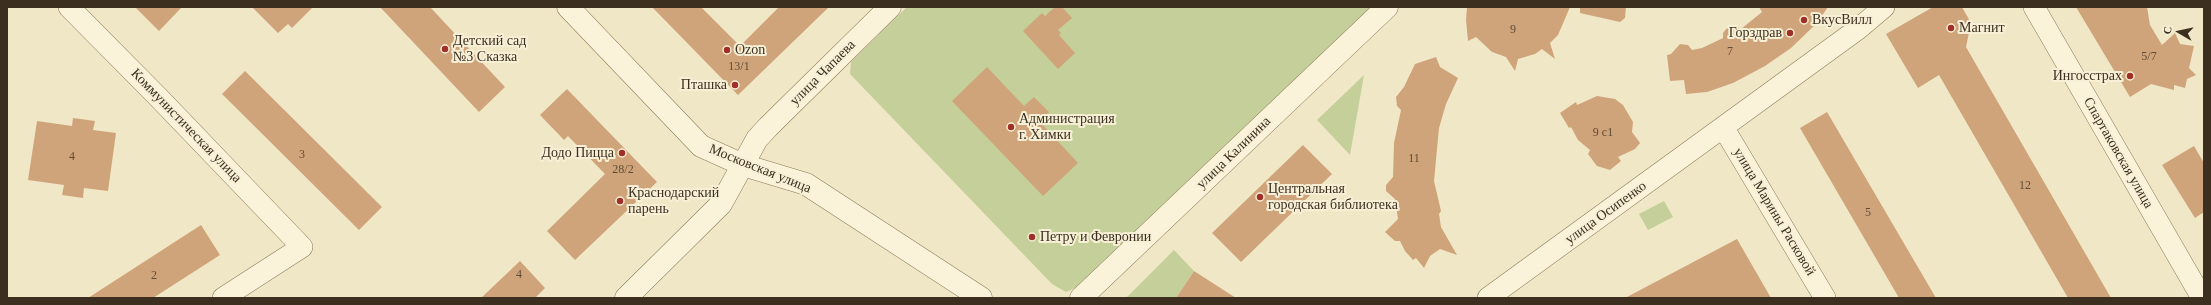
<!DOCTYPE html>
<meta charset="utf-8">
<style>
body{margin:0}
#map{position:relative;width:2211px;height:305px;overflow:hidden;background:#f0e7c6;font-family:Georgia,serif}
canvas{display:block}
.frame{position:absolute;inset:0;border:8px solid #3c2f1f;pointer-events:none}
.north{position:absolute;left:2159px;top:12px;width:40px;height:40px;-webkit-text-stroke:3px #f7f0d6;paint-order:stroke;rotate:279deg;font-size:11px;font-weight:700;line-height:16px;text-align:center;color:#3c2f1f}
.north::after{content:'';display:block;margin:auto;width:14px;height:18px;background:#3c2f1f;clip-path:polygon(50% 0,100% 100%,50% 72%,0 100%)}
</style>
<div id="map">
<canvas width="2211" height="305"></canvas>
<div class="frame"></div>
<div class="north">С</div>
</div>
<script>
const context = document.querySelector('canvas').getContext('2d');
context.lineJoin = 'round';
function paint(path, color) { context.fillStyle = color; context.fill(path, 'evenodd'); }
const poly = rows => new Path2D(rows.map(r => 'M' + r).join(''));
function strokePath(path, color, width, dash) { context.strokeStyle = color; context.lineWidth = width; context.lineCap = dash ? 'butt' : 'round'; context.setLineDash(dash || []); context.stroke(path); }
function label(font, color, halo, rows, align = 'center') {
  context.font = font + ' Georgia,serif'; context.lineWidth = 4; context.setLineDash([]); context.textBaseline = 'middle'; context.strokeStyle = halo; context.fillStyle = color; for (const [text, x, y, turn = 0] of rows) {
    context.save(); context.translate(x, y); context.rotate((+turn || 0) * Math.PI / 180); context.textAlign = isNaN(turn) ? turn : align; if (halo) context.strokeText(text, 0, 0); context.fillText(text, 0, 0); context.restore();
  }
}
const green = poly([
 [907,7,1374,7,1080,286,1066,292,1052,284,850,74,851,62],
 [1364,75,1350,155,1317,120],
 [1664,201,1673,217,1648,230,1639,214],
 [1174,250,1194,271,1176,298,1126,298]
]);
const building = poly([
 [135,7,182,7,159,31],
 [252,7,313,7,292,28,288,24,278,33],
 [380,7,430,7,505,87,479,112],
 [652,7,701,7,740,46,779,7,829,7,738,95],
 [1055,7,1062,7,1072,18,1058,30,1061,33,1059,35,1075,53,1058,69,1023,31,1042,13,1045,16],
 [1467,7,1570,7,1558,35,1550,43,1555,59,1542,49,1535,54,1518,59,1515,71,1506,57,1492,52,1476,37,1468,41,1466,20],
 [1580,7,1626,7,1625,18,1620,22,1580,13],
 [1759,7,1828,7,1816,24,1791,48,1765,66,1733,83,1707,92,1686,94,1684,80,1670,81,1667,55,1671,54,1680,44,1688,45,1692,50,1702,48,1723,38,1723,33,1727,28,1736,26,1741,29,1762,12],
 [1933,7,1962,7,1971,23,1966,47,2111,298,2068,298,1939,75,1918,88,1886,34],
 [2076,7,2147,7,2150,25,2162,45,2175,33,2180,44,2194,46,2189,68,2196,75,2187,79,2185,88,2174,85,2174,90,2151,84,2130,97],
 [1436,57,1440,67,1458,78,1446,104,1439,128,1434,181,1441,211,1439,214,1441,227,1457,255,1440,249,1430,256,1424,268,1416,258,1413,260,1405,251,1400,241,1395,241,1385,232,1398,219,1395,199,1386,191,1386,185,1393,177,1394,143,1401,110,1397,106,1396,97,1404,87,1415,64],
 [987,67,1024,106,1034,97,1049,112,1040,122,1078,163,1043,196,952,101],
 [245,71,382,207,359,230,222,94],
 [567,89,657,182,575,260,547,231,605,174,568,136,564,140,540,115],
 [1597,96,1615,99,1623,105,1633,122,1632,132,1640,143,1635,149,1618,157,1621,161,1610,170,1597,166,1588,154,1590,150,1578,140,1571,127,1569,128,1560,113,1576,102,1577,105],
 [1827,112,1936,298,1899,298,1800,128],
 [73,118,95,121,93,130,116,133,108,191,84,188,83,198,62,195,64,185,28,180,37,121,72,126],
 [1303,145,1332,174,1241,262,1212,233],
 [2194,146,2204,163,2204,212,2195,218,2162,165],
 [201,225,220,255,153,298,88,298],
 [1737,239,1771,298,1625,298],
 [520,261,545,288,535,298,481,298],
 [1194,271,1236,298,1176,298]
]);
const minor = poly([
 [69,7,160,99,302,247,223,298],
 [2034,7,2202,298],
 [1723,127,1825,298],
 [1488,298,1858,29,1884,7]
]);
const tertiary = poly([
 [568,7,701,146,743,165,806,184,981,298],
 [626,298,721,204,757,139,768,127,890,7],
 [1081,298,1387,7]
]);
const markers = [
 [1804,20,4,"#9e3028"],
 [1951,28,4,"#9e3028"],
 [1790,33,4,"#9e3028"],
 [445,49,4,"#9e3028"],
 [727,50,4,"#9e3028"],
 [2130,76,4,"#9e3028"],
 [735,85,4,"#9e3028"],
 [1011,127,4,"#9e3028"],
 [622,153,4,"#9e3028"],
 [1260,197,4,"#9e3028"],
 [620,201,4,"#9e3028"],
 [1032,237,4,"#9e3028"]
];
const numberNames = [
 ["9",1513,30],
 ["7",1730,52],
 ["5/7",2149,57],
 ["13/1",739,67],
 ["9 с1",1603,133],
 ["3",302,155],
 ["4",72,157],
 ["11",1414,159],
 ["28/2",623,170],
 ["12",2025,186],
 ["5",1868,213],
 ["4",519,275],
 ["2",154,276]
];
const poiNames = [
 ["ВкусВилл",1812,20],
 ["Магнит",1959,28],
 ["Горздрав",1782,33,"right"],
 ["Детский сад",453,41],
 ["№3 Сказка",453,57],
 ["Ozon",735,50],
 ["Ингосстрах",2122,76,"right"],
 ["Пташка",727,85,"right"],
 ["Администрация",1019,119],
 ["г. Химки",1019,135],
 ["Додо Пицца",614,153,"right"],
 ["Центральная",1268,189],
 ["городская библиотека",1268,205],
 ["Краснодарский",628,193],
 ["парень",628,209],
 ["Петру и Февронии",1040,237]
];
const streetNames = [
 ["улица Чапаева",823,73,-45],
 ["Коммунистическая улица",186,126,46],
 ["улица Калинина",1234,153,-44],
 ["Спартаковская улица",2118,153,60],
 ["Московская улица",760,169,22],
 ["улица Марины Расковой",1774,212,59],
 ["улица Осипенко",1606,213,-36]
];
paint(green, '#c5cf99');
paint(building, '#d0a47a');
strokePath(minor, '#8d795a', 22);
strokePath(tertiary, '#8d795a', 23);
strokePath(minor, '#faf3da', 21);
strokePath(tertiary, '#faf3da', 22);
for (const [x, y, r, color] of markers) { const dot = new Path2D(); dot.arc(x, y, r, 0, 2 * Math.PI); context.fillStyle = color; context.fill(dot); strokePath(dot, '#f7f0d6', 1.5); }
label('12px', '#614c36', null, numberNames);
label('14px', '#3c2f1f', '#f7f0d6', poiNames, 'left');
label('14px', '#3c2f1f', '#f7f0d6', streetNames);
</script>
